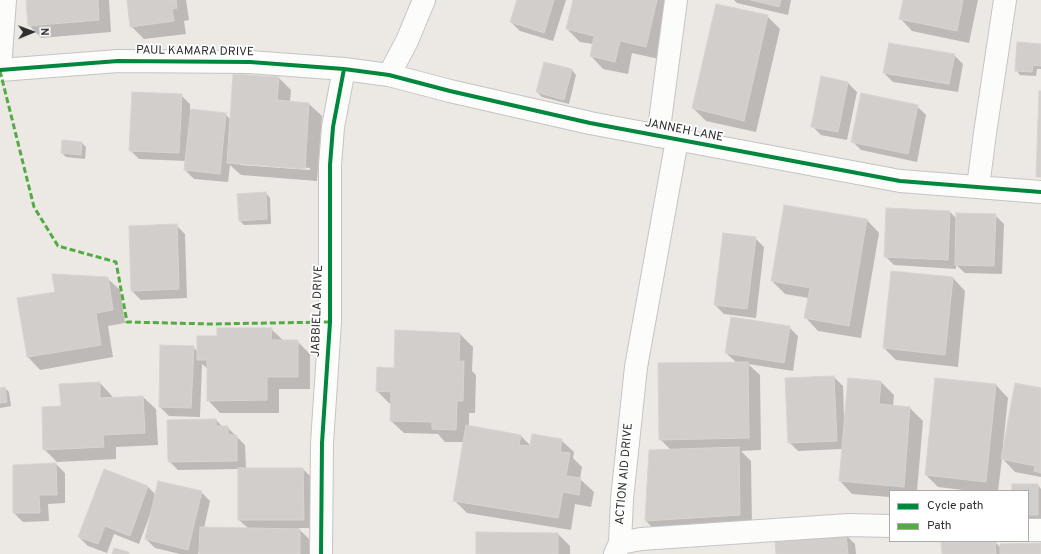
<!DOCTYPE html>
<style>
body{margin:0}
#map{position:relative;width:1041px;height:554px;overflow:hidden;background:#ece8e4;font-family:Overpass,sans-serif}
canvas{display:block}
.legend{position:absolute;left:889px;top:490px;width:140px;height:52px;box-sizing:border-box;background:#fff;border:1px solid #ababab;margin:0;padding:5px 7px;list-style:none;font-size:12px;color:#2e2e2e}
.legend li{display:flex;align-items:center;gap:8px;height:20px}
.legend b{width:20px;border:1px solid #ababab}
.north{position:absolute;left:12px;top:12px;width:40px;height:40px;-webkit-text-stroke:3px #fff;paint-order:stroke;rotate:89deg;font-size:11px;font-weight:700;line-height:16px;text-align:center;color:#2e2e2e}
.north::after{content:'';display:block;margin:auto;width:14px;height:18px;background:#2e2e2e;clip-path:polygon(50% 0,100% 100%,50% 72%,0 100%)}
</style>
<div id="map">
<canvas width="1041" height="554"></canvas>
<ul class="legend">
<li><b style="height:5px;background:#00873e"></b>Cycle path</li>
<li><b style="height:5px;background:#54ab44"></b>Path</li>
</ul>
<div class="north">N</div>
</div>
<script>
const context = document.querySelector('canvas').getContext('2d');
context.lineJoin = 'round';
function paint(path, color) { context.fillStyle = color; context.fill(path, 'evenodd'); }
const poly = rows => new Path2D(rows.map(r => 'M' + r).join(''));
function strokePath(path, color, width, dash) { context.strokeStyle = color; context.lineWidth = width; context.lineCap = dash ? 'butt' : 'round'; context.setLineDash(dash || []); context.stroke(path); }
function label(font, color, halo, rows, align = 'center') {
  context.font = font + ' Overpass,sans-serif'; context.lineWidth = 3.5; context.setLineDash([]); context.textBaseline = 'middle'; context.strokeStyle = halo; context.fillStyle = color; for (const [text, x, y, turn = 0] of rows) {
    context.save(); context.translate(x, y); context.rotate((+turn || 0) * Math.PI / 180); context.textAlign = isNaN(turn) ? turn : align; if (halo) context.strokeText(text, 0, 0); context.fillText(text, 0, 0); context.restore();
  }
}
const shadow = poly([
 [27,0,109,0,111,32,41,38,29,25],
 [128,0,186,0,189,20,184,21,186,34,144,39,131,26],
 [518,0,566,0,553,41,520,31,511,22],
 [574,0,672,0,659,59,632,53,628,74,603,69,591,56,593,44,580,42,567,29],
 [734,0,791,0,788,15,737,3],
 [904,0,978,0,969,43,912,31,900,18],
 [767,16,780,29,756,132,706,121,693,108],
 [1041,45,1041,69,1037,69,1036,76,1020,75,1016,70],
 [954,55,963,64,958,92,893,82,884,73],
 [545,63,572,70,576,75,569,104,542,97,537,92],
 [279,78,291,90,290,102,309,104,322,116,317,181,241,175,230,165,228,182,194,179,185,170,186,161,139,159,130,150,181,95,190,104,190,110,225,114,231,120],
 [240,163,310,168,310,170,240,165],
 [848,83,857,92,847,140,821,135,812,126],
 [917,106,926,115,917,162,861,150,852,141],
 [82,143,86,147,85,159,66,157,62,153],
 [266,193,270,198,271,224,244,225,240,221],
 [950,212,957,219,995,215,1004,224,1002,274,965,273,956,265,956,269,894,265,885,256],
 [867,220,879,233,861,338,818,331,806,318,809,298,785,294,772,281],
 [176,225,185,234,187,298,141,300,132,291],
 [755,238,764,247,756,318,724,314,715,305],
 [107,278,120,290,125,323,108,326,113,357,40,370,28,357,18,299,56,293],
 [953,278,965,291,958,367,896,360,884,348],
 [789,327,798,336,793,371,748,364,760,375,761,450,741,451,751,461,752,527,659,534,646,521,650,451,671,450,660,439,737,363,726,353],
 [271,329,284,341,297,341,310,354,310,389,279,389,279,413,220,413,208,400,208,369,202,364,200,417,169,416,160,407,193,347,198,352,218,337],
 [396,331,460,334,473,347,472,371,476,375,475,413,469,413,469,427,520,435,531,446,561,440,574,452,573,458,582,467,580,479,594,492,591,507,575,504,571,530,467,513,454,500,464,442,445,442,438,434,404,433,391,421,392,404,389,403,377,391,395,369],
 [834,377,843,386,844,416,845,416,848,379,881,382,894,395,893,406,910,408,923,421,917,491,890,491,890,497,852,494,840,481,842,449,798,451,789,442],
 [100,383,112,396,112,398,143,397,156,409,158,445,116,447,116,459,57,462,44,449,62,407],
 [996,385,1008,398,1003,445,1005,446,1041,389,1041,477,1015,472,1002,458,998,491,972,491,938,487,926,475],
 [5,388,9,392,11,406,0,408,0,389],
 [216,420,223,427,227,427,245,445,246,469,303,469,312,478,312,528,298,528,309,539,309,554,200,554,200,547,198,554,180,554,155,548,146,539,152,512,151,512,139,544,114,534,107,553,88,546,79,537,104,471,148,487,156,495,201,492,210,501,204,528,249,529,239,520,239,469,178,470,169,461],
 [56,464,65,473,65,503,48,504,49,521,23,522,14,513],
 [1038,485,1041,489,1041,519,1028,519,1028,491,1013,491],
 [558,534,570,546,570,554,477,554],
 [846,535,855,544,856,554,777,554],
 [995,542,1001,548,1041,544,1041,554,943,554,942,543]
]);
const building = poly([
 [26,0,98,0,99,20,28,26,26,0],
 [127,0,176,0,177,8,172,9,174,21,130,27,127,0],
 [517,0,554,0,544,33,510,22,517,0],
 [573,0,657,0,646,47,620,41,615,62,590,56,594,36,566,29,573,0],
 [751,0,781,0,779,7,751,0],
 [903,0,963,0,957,31,899,19,903,0],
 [716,4,768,15,744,121,692,108,716,4],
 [1017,42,1041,44,1041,66,1033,65,1032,72,1015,71,1017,42],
 [889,43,955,54,949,84,883,73,889,43],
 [544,62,572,69,564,100,536,92,544,62],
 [233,74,279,77,277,100,309,103,305,169,227,163,233,74],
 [821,76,848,82,838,132,811,127,821,76],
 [1039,91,1041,91,1041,177,1036,177,1039,91],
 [132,92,182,94,179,153,129,151,132,92],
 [861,93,918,105,908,154,851,142,861,93],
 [191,109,226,113,220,174,184,170,191,109],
 [62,140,82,142,81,155,61,153,62,140],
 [266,192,267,219,239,221,237,194,266,192],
 [784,205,867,219,849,326,804,318,810,288,771,281,784,205],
 [886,208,950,211,948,260,884,257,886,208],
 [956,213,996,214,994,266,955,265,956,213],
 [177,224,179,289,131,291,129,226,177,224],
 [723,233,756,237,747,309,714,305,723,233],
 [891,271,953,277,945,355,883,348,891,271],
 [52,274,108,277,113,310,96,313,101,345,27,357,17,298,55,292,52,274],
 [731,317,790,326,784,363,725,353,731,317],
 [217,328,272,328,271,340,298,340,298,377,267,377,267,400,207,401,207,360,197,360,197,336,217,336,217,328],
 [395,330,460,333,459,361,464,361,463,401,457,401,456,430,432,429,432,422,390,421,391,392,376,391,377,367,394,368,395,330],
 [160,345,194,346,191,408,159,407,160,345],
 [748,362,749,438,659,440,658,363,748,362],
 [834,376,837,441,788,443,785,378,834,376],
 [848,378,881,381,879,404,910,407,904,487,839,481,848,378],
 [935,378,996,384,986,482,925,475,935,378],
 [100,382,100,398,143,396,145,433,103,435,104,447,43,450,42,407,61,406,59,384,100,382],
 [1015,383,1041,388,1041,473,1034,471,1035,466,1001,459,1015,383],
 [5,387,7,402,0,403,0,388,5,387],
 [216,419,216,426,228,426,228,435,237,435,237,461,168,462,167,420,216,419],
 [466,425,521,435,519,445,530,446,532,434,562,439,560,452,570,453,566,476,581,478,579,495,563,492,558,518,453,501,466,425],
 [739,447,740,515,645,521,649,450,739,447],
 [56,463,57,495,39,495,40,513,13,513,13,465,56,463],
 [238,468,303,468,304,520,238,520,238,468],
 [104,469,148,486,130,536,105,526,98,544,78,537,104,469],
 [158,481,202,491,188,550,145,539,158,481],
 [1012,484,1038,484,1038,515,1028,515,1028,491,1012,491,1012,484],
 [200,527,300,529,300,554,199,554,200,527],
 [476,532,558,533,558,554,476,554,476,532],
 [846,534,848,554,776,554,775,542,846,534],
 [995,541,996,554,942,554,941,542,995,541],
 [1041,543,1041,554,1000,554,1000,544,1041,543],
 [114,548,129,552,129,554,112,554,114,548]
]);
const minor = poly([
 [0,68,5,0],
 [0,70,118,61,250,62,344,69,389,75,450,91,590,123,900,181,1041,192],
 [389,75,407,41,424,0],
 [658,136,676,0],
 [978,187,985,133,1005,0],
 [1028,530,1041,530],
 [620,543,641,539,849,525,890,526],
 [321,554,322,443,330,322,330,165,333,127,344,69],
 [615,554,620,543,622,499,636,367,677,140]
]);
const quiet = poly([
 [0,71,34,207,58,246,116,262,127,322,211,324,330,322]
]);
const cycleway = poly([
 [0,70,118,61,250,62,344,69,389,75,450,91,590,123,900,181,1041,192],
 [321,554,322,443,330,322,330,165,333,127,344,69]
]);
const streetNames = [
 ["PAUL KAMARA DRIVE",195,52,1],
 ["JANNEH LANE",684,131,11],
 ["JABBIELA DRIVE",318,311,-88],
 ["ACTION AID DRIVE",625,474,-85]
];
paint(shadow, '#0003');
paint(building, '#d1cecb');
strokePath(building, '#d7d4d0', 1);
strokePath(minor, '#c5c4c5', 24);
strokePath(minor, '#fcfcfb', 22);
strokePath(quiet, '#54ab44', 3, [6, 3]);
strokePath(cycleway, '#00873e', 4);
label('12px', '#2e2e2e', '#fff', streetNames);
</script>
